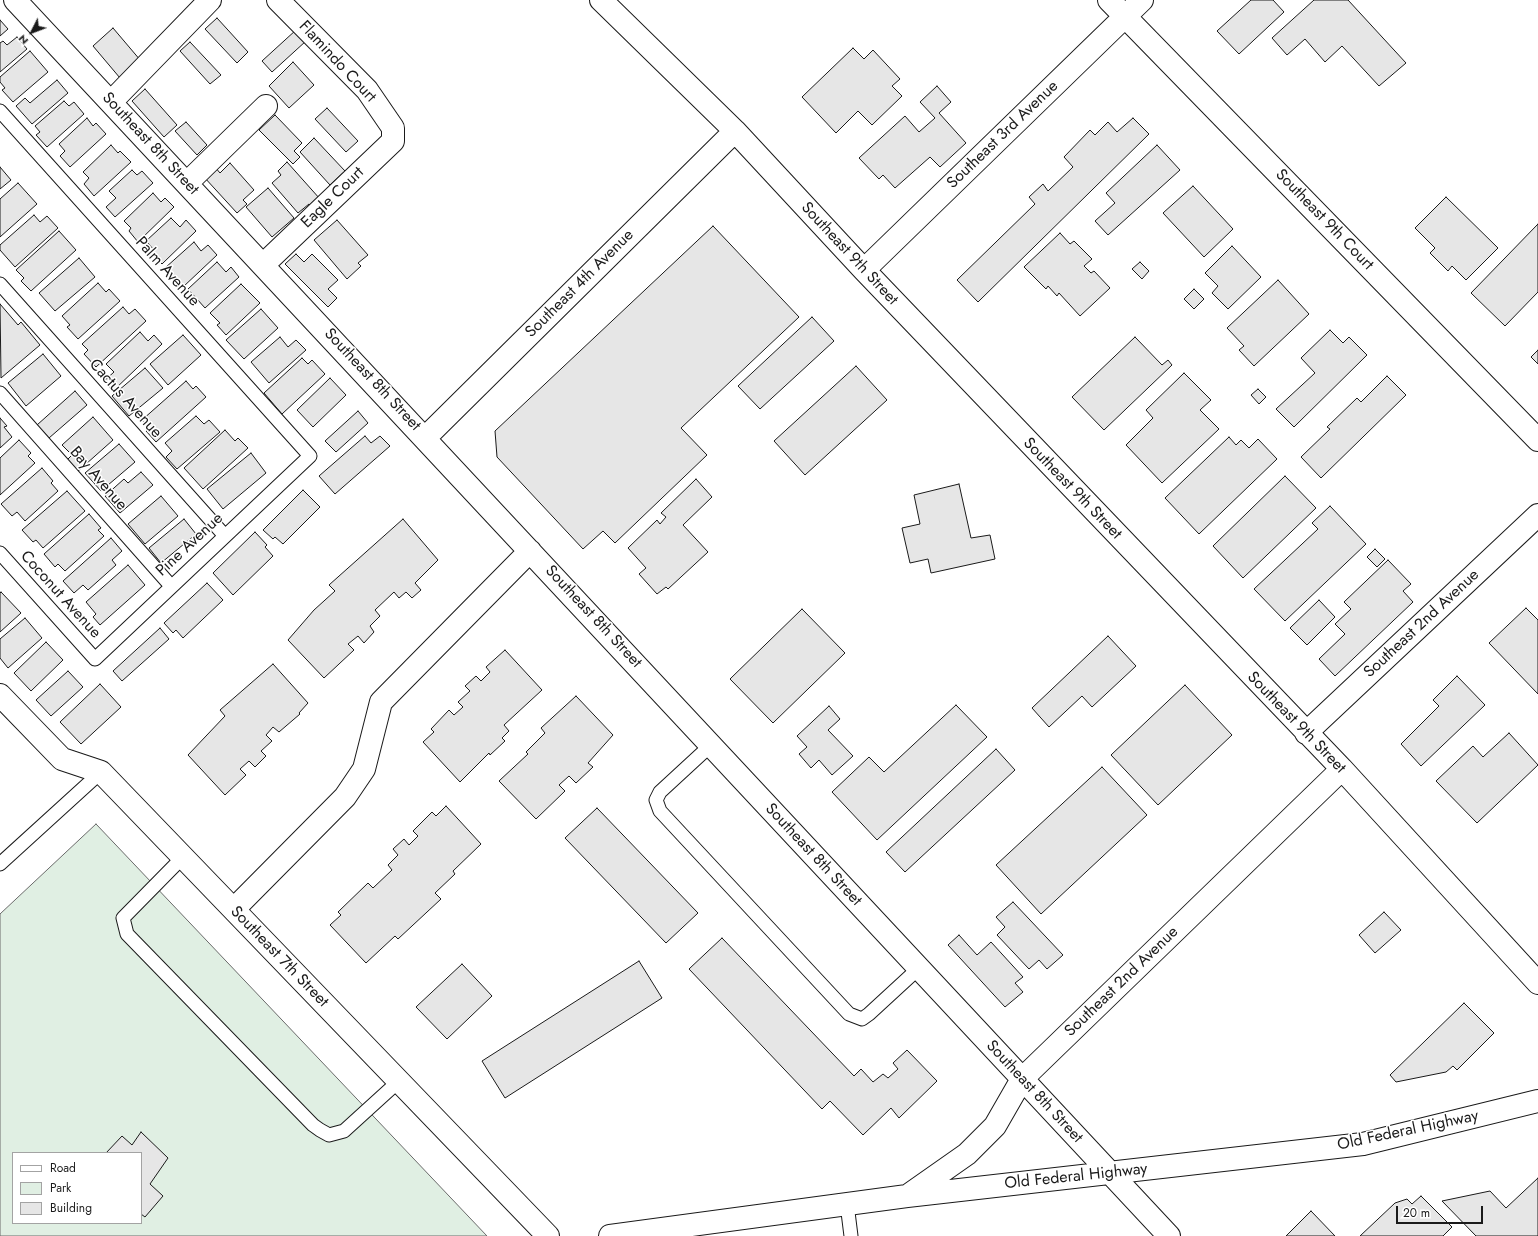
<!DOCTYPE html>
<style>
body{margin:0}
#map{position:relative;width:1538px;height:1236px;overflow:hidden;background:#fff;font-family:Jost,sans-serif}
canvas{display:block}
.legend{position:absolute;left:12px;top:1152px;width:130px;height:72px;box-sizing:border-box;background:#fff;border:1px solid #a3a3a3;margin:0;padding:5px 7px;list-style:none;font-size:12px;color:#1a1a1a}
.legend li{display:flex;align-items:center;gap:8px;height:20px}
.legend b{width:20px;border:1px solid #a3a3a3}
.north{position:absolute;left:12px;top:12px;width:40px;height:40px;-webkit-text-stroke:3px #fff;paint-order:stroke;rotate:228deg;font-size:11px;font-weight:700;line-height:16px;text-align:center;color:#1a1a1a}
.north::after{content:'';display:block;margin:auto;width:14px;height:18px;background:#1a1a1a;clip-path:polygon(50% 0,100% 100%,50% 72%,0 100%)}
.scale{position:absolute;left:1396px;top:1206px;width:87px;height:18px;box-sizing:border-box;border:2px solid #1a1a1a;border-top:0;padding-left:5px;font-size:12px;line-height:14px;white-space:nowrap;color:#1a1a1a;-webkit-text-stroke:3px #fff;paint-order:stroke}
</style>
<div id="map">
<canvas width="1538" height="1236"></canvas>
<ul class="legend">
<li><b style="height:5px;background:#fff"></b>Road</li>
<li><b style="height:11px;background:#e0efe3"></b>Park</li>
<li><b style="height:11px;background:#e6e6e6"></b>Building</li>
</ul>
<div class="north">N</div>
<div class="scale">20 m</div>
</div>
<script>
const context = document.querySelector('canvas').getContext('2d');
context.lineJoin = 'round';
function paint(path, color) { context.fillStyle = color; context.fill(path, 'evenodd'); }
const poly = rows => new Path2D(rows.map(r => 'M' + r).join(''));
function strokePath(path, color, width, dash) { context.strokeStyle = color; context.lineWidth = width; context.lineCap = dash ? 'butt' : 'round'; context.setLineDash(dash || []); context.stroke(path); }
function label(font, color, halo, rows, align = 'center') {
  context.font = font + ' Jost,sans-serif'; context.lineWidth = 3; context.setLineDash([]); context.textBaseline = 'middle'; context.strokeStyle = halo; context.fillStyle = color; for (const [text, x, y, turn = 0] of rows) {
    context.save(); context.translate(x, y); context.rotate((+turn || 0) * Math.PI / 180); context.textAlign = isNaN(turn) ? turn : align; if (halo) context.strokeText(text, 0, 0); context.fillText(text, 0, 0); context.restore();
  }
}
const green = poly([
 [96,824,487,1236,0,1236,0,914,96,824],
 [13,1153,141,1153,141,1223,13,1223,13,1153]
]);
const building = poly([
 [1251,0,1273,0,1284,12,1239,54,1217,31,1251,0],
 [1314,0,1348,0,1406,63,1379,86,1342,46,1325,62,1305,39,1287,55,1272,38,1314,0],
 [217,18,248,52,237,63,205,29,217,18],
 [0,20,8,29,0,36,0,20],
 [113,28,141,61,120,78,93,46,113,28],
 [296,30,306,41,272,72,262,61,296,30],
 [17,37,27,49,0,72,0,43,3,41,7,45,17,37],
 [190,42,221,75,210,84,180,51,190,42],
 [853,48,864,59,873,50,900,79,892,86,902,96,872,125,858,111,836,133,802,97,853,48],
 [30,51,48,72,13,102,2,90,5,88,0,82,0,77,30,51],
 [293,62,314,85,289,108,269,86,293,62],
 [57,80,68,93,32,124,16,106,25,98,30,103,57,80],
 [937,86,951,102,939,113,966,143,940,167,930,157,895,188,883,175,879,179,859,158,905,116,919,132,935,118,920,102,937,86],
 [145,89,177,125,164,137,132,101,145,89],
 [64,101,69,106,74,102,84,114,47,147,36,135,40,132,35,126,64,101],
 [327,108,358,141,346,152,315,119,327,108],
 [275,115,302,143,294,151,300,157,293,164,259,130,275,115],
 [87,118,93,126,96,123,106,134,70,167,60,156,65,151,59,144,87,118],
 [1133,118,1149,134,978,302,957,280,1035,204,1029,197,1043,184,1048,191,1073,167,1064,157,1090,130,1095,135,1108,122,1117,132,1133,118],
 [186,122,207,145,197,155,175,131,186,122],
 [314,138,345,171,330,185,300,152,314,138],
 [111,145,118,153,120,151,131,162,94,196,84,184,89,178,83,172,111,145],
 [1157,145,1180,170,1108,235,1095,221,1115,203,1106,193,1157,145],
 [287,162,320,199,311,207,309,204,298,213,272,183,281,175,278,171,287,162],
 [230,163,254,190,243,200,247,204,237,213,204,177,215,167,220,173,230,163],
 [0,167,11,180,0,189,0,167],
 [132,170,137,175,142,171,153,183,115,217,106,207,116,198,109,191,132,170],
 [18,183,37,204,0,237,0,199,18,183],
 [1193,186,1233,229,1204,257,1163,213,1193,186],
 [268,188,294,218,272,237,246,207,268,188],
 [153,193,161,202,165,198,174,207,138,242,129,231,131,228,124,221,153,193],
 [1446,197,1498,248,1466,280,1452,266,1448,271,1430,253,1435,248,1415,228,1446,197],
 [34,215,40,222,47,216,58,228,15,267,0,250,0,245,34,215],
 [171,218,180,227,186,220,196,231,162,264,151,253,154,250,146,241,171,218],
 [337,220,368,255,358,263,361,266,347,279,314,240,337,220],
 [1538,224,1538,292,1505,326,1471,293,1538,224],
 [713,226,799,317,681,428,707,455,615,543,603,531,583,549,497,457,495,431,713,226],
 [59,231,76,250,31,291,21,281,24,278,16,270,59,231],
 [1060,233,1070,244,1074,241,1092,259,1084,266,1091,273,1094,271,1110,288,1080,316,1059,293,1057,296,1048,286,1046,289,1024,267,1060,233],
 [194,242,201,251,208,245,217,255,183,287,165,268,194,242],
 [1232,246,1261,277,1228,309,1212,293,1218,286,1205,273,1232,246],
 [296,254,304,262,312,254,338,280,328,289,337,298,328,307,285,264,296,254],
 [79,258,95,277,55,311,39,293,79,258],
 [217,262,226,272,231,267,239,277,205,308,188,289,217,262],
 [1140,262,1149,271,1142,279,1132,269,1140,262],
 [1278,280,1309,314,1254,366,1239,350,1244,346,1227,328,1278,280],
 [98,283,106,292,109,289,120,301,78,339,67,327,70,325,62,316,98,283],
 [241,284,260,303,226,335,217,325,220,323,210,313,241,284],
 [1194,289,1204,299,1194,309,1184,299,1194,289],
 [0,304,18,325,21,322,40,345,1,378,0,304],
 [123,307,129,314,135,309,146,321,96,367,84,354,88,350,82,344,123,307],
 [261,309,278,328,244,359,226,340,261,309],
 [812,317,834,341,760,409,738,386,812,317],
 [1330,330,1343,343,1349,337,1367,355,1294,427,1276,409,1315,373,1301,358,1330,330],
 [140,332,148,341,154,335,162,344,113,391,104,381,114,372,106,364,140,332],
 [183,335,201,355,168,385,150,364,183,335],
 [280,337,288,347,296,340,306,350,269,383,251,362,280,337],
 [1135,337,1162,365,1168,360,1172,365,1104,430,1072,397,1135,337],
 [1538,350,1538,364,1531,357,1538,350],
 [43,354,61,376,26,406,8,383,43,354],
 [302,358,308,364,312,360,325,374,282,414,264,393,302,358],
 [856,366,887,400,805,475,774,441,856,366],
 [145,368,163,388,129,416,112,396,145,368],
 [1184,373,1211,400,1200,410,1219,429,1162,483,1126,445,1153,418,1146,410,1184,373],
 [1387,376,1406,395,1321,478,1301,457,1330,429,1327,427,1357,398,1361,402,1387,376],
 [330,378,346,395,313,427,297,410,330,378],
 [186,381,193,389,196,386,206,397,156,442,146,431,149,428,142,420,186,381],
 [1258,389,1266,397,1259,404,1251,395,1258,389],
 [75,391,87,405,49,438,37,425,75,391],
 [358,411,368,423,336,452,325,441,358,411],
 [196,416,204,424,209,420,220,432,177,469,166,457,172,451,165,443,196,416],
 [93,417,113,440,77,472,67,460,72,455,62,445,93,417],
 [0,418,7,426,4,427,12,437,0,448,0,418],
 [225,430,235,441,238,438,248,448,203,489,184,468,225,430],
 [365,436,371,443,380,436,390,446,335,494,319,476,365,436],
 [1229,437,1236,445,1241,440,1249,448,1258,439,1277,459,1199,534,1165,498,1229,437],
 [19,440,31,453,28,456,35,463,0,495,0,458,19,440],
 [119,444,135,462,101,491,85,473,119,444],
 [251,453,266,473,223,509,207,489,251,453],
 [42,468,53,481,51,483,58,491,25,521,17,512,12,516,1,504,42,468],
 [141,472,153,485,120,513,105,496,124,479,128,483,141,472],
 [1285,476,1316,508,1243,578,1213,546,1285,476],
 [696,479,712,497,683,525,708,552,668,589,666,587,657,594,639,574,646,568,628,548,657,520,660,524,666,517,661,513,696,479],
 [959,484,971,538,990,535,995,559,931,573,928,559,910,563,902,528,920,524,914,495,959,484],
 [303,490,320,507,283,544,275,537,273,539,263,530,303,490],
 [67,491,85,511,43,548,36,540,33,542,22,530,67,491],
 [161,496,178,516,145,544,128,524,161,496],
 [1330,506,1366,544,1285,621,1254,589,1318,529,1312,523,1330,506],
 [89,514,101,528,98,530,104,536,65,571,58,564,55,567,44,554,89,514],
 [184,519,196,534,161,563,149,548,184,519],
 [403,519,438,560,415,583,421,590,412,598,406,592,399,598,394,592,375,610,380,616,370,626,374,632,364,643,358,636,348,644,354,650,324,678,288,640,314,610,335,591,329,585,403,519],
 [255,532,267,545,265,547,273,556,233,595,213,573,255,532],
 [111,538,122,551,112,560,116,565,88,590,83,585,74,593,63,581,111,538],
 [1375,549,1385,559,1377,567,1367,557,1375,549],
 [1388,560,1411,584,1403,591,1413,602,1335,676,1319,659,1345,634,1335,624,1351,609,1344,602,1388,560],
 [128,565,145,585,100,625,93,617,96,614,86,602,128,565],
 [207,583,223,600,183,638,176,630,173,633,164,623,207,583],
 [1,592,21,613,0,632,0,593,1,592],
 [1319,600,1335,617,1307,645,1290,628,1319,600],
 [1526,608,1538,620,1538,694,1489,643,1526,608],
 [802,609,845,653,773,723,730,679,802,609],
 [25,618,42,638,8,668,0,658,0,639,25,618],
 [160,628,169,639,122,681,113,671,160,628],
 [1108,636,1136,666,1092,707,1082,696,1049,727,1032,708,1108,636],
 [46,642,63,660,31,691,14,673,46,642],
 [505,650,542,690,504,725,509,731,502,738,505,741,490,755,489,753,460,782,423,742,434,732,431,729,449,710,454,715,463,707,458,702,470,691,465,686,476,676,481,681,490,672,486,667,505,650],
 [273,664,308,703,299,713,300,714,279,732,273,727,266,735,272,741,261,751,266,756,255,767,249,761,240,769,246,775,225,795,188,755,225,716,220,710,273,664],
 [68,671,83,687,51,716,36,700,68,671],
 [1457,676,1485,705,1421,766,1401,744,1439,706,1433,700,1457,676],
 [100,684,121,707,81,744,60,722,100,684],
 [1185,685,1232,735,1158,805,1111,755,1185,685],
 [576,696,613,735,588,763,593,767,576,783,569,776,559,785,565,791,536,819,499,781,528,754,526,752,545,733,541,728,576,696],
 [956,705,987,737,877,840,832,792,869,757,884,772,956,705],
 [829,706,840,719,828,730,853,756,832,775,819,760,811,768,799,754,807,747,797,736,829,706],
 [1509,733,1538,765,1477,823,1436,781,1473,746,1483,757,1509,733],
 [996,749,1015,770,905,872,886,852,996,749],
 [1102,767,1147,815,1041,914,996,865,1102,767],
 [446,806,481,844,453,871,455,874,435,893,441,899,398,939,395,936,366,963,330,925,341,915,338,912,368,883,373,888,392,870,388,865,398,855,393,849,404,839,409,845,418,836,413,831,432,812,436,816,446,806],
 [597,808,698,913,666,943,565,838,597,808],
 [1013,902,1063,955,1047,969,1039,960,1029,969,997,935,1005,927,996,917,1013,902],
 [1384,912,1401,930,1375,953,1359,935,1384,912],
 [959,935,977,955,991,942,1023,977,1015,983,1023,992,1005,1007,948,945,959,935],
 [722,938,854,1076,861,1069,873,1082,883,1074,888,1078,898,1069,893,1063,907,1050,937,1081,899,1118,891,1108,863,1135,830,1101,822,1109,689,969,722,938],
 [639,961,662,998,505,1098,482,1061,639,961],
 [462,964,492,996,447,1039,416,1007,462,964],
 [1464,1003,1494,1033,1457,1070,1453,1066,1446,1072,1396,1082,1390,1075,1464,1003],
 [141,1132,168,1158,150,1184,163,1196,145,1217,141,1214,141,1153,106,1153,122,1136,132,1145,141,1132],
 [1538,1178,1538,1236,1476,1236,1442,1201,1490,1191,1506,1208,1538,1178],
 [1421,1196,1452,1227,1443,1236,1360,1236,1395,1203,1407,1199,1412,1204,1421,1196],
 [1311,1211,1335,1236,1286,1236,1311,1211]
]);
const service = poly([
 [0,111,310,456,95,659,0,553],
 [0,284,225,536],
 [0,393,171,586],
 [711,745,660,792,656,800,660,811,849,1014,862,1019,869,1014,919,968],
 [183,857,123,918,127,934,313,1125,320,1130,329,1135,344,1131,399,1081],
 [0,864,101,772],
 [847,1204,851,1236]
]);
const minor = poly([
 [15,0,1169,1236],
 [601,0,735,131,864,270,1342,769,1538,983],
 [1109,0,1538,440],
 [111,102,210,0],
 [187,183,266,106],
 [263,265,393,141,393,128,367,90,278,0],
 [864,270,1142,0],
 [425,438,735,131],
 [0,695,62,759,101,772,548,1236],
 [1306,733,1538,515],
 [234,909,345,797,364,769,381,702,530,551],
 [910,1194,967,1154,995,1126,1022,1079,1342,769],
 [610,1236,907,1196,1363,1144,1538,1101]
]);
const streetNames = [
 ["Flamindo Court",337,62,47],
 ["Southeast 3rd Avenue",1003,135,-44],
 ["Southeast 8th Street",150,144,47],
 ["Eagle Court",333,198,-44],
 ["Southeast 9th Court",1324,220,46],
 ["Southeast 9th Street",849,254,47],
 ["Palm Avenue",167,272,48],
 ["Southeast 4th Avenue",580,284,-45],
 ["Southeast 8th Street",372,380,47],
 ["Cactus Avenue",125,399,48],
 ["Bay Avenue",98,479,49],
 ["Southeast 9th Street",1072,489,46],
 ["Pine Avenue",190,545,-43],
 ["Coconut Avenue",60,595,48],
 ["Southeast 8th Street",593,617,47],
 ["Southeast 2nd Avenue",1422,624,-43],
 ["Southeast 9th Street",1296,723,46],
 ["Southeast 8th Street",813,855,47],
 ["Southeast 7th Street",279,957,46],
 ["Southeast 2nd Avenue",1122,982,-44],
 ["Southeast 8th Street",1034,1092,47],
 ["Old Federal Highway",1408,1131,-12],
 ["Old Federal Highway",1076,1177,-6]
];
paint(green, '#e0efe3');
strokePath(green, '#6a6a6a', 1);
paint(building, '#e6e6e6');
strokePath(building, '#1a1a1a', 1);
strokePath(service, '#1a1a1a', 15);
strokePath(minor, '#1a1a1a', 24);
strokePath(service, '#fff', 13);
strokePath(minor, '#fff', 22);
label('16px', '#1a1a1a', '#fff', streetNames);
</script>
